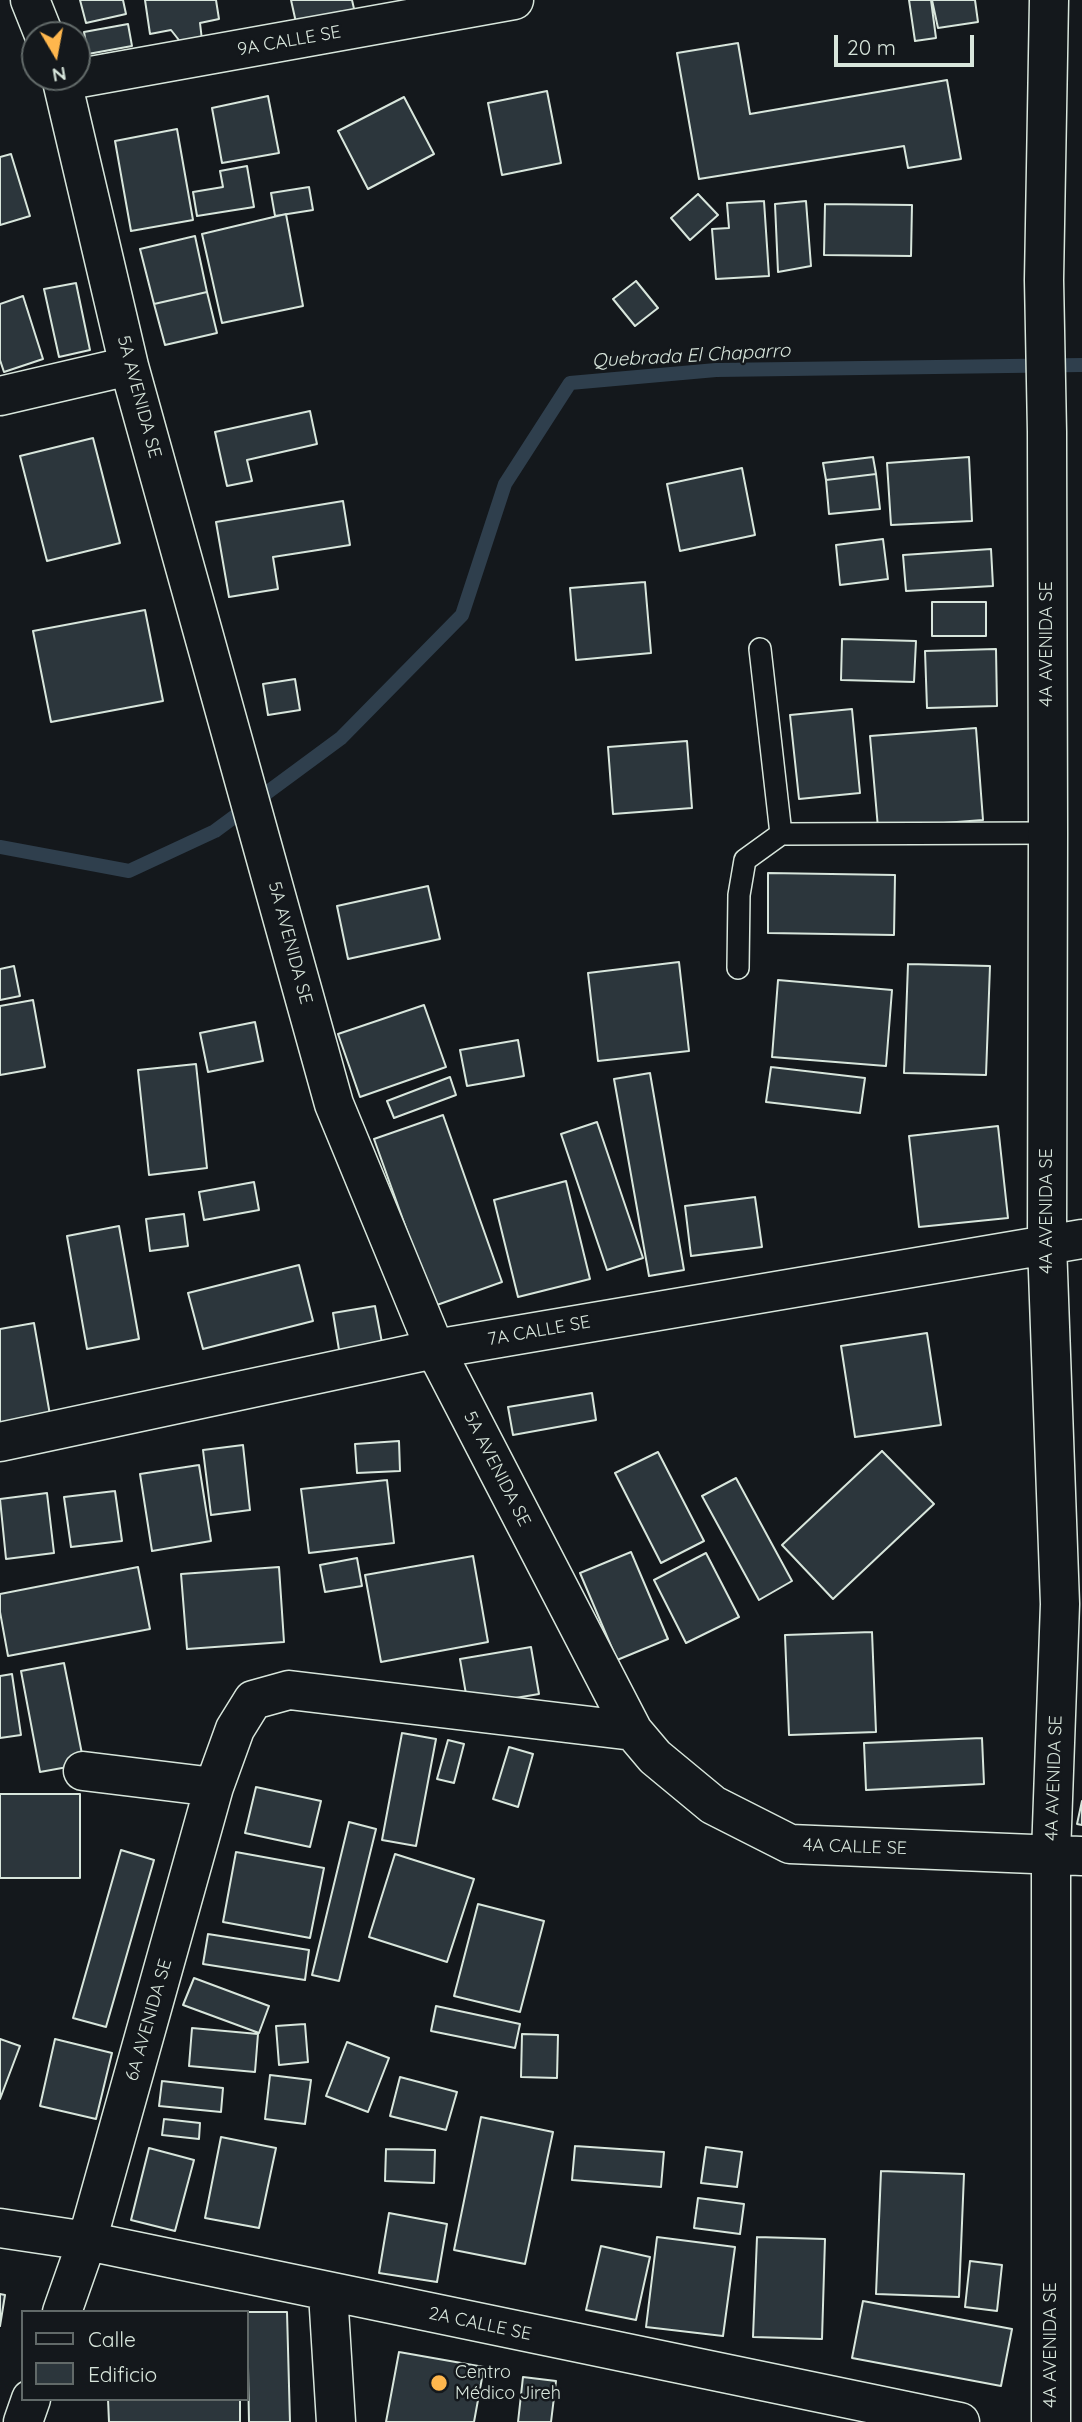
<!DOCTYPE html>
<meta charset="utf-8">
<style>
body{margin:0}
#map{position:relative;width:1082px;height:2422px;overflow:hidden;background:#14181c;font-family:Quicksand,sans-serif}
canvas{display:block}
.legend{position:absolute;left:21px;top:2310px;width:228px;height:91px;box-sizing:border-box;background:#14181c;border:2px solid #626a69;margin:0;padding:9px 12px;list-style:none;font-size:21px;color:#d8e6dc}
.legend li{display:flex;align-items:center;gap:14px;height:35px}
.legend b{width:35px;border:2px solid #626a69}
.north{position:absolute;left:21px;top:21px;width:70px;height:70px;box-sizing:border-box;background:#14181c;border:2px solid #626a69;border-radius:50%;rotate:170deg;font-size:19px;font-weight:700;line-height:28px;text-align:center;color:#d8e6dc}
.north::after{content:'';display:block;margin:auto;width:24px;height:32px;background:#ffb74d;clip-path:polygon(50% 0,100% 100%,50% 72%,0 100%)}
.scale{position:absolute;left:834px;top:35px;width:140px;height:32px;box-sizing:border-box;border:4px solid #d8e6dc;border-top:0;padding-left:9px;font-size:21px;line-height:24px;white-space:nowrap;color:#d8e6dc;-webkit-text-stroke:5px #14181c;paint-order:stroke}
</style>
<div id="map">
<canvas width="1082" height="2422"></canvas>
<ul class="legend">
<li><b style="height:9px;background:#14181c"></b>Calle</li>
<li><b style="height:19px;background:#2c363c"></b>Edificio</li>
</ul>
<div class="north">N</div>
<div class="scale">20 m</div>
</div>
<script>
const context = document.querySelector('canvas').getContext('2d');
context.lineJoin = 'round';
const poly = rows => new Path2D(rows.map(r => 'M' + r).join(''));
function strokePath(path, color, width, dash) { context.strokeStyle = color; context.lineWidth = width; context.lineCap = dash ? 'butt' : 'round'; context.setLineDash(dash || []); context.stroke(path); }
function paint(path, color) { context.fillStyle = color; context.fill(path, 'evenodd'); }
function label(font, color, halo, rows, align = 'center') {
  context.font = font + ' Quicksand,sans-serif'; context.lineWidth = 5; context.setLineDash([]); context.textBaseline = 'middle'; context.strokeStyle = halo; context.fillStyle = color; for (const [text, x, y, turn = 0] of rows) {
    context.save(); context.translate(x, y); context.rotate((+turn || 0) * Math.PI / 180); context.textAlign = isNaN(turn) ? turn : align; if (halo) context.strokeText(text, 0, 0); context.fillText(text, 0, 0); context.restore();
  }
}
const stream = poly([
 [0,847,129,871,215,831,341,738,462,615,505,484,570,383,716,370,1082,365]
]);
const building = poly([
 [80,0,123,0,126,14,86,23,80,0],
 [145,0,216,0,219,19,200,23,202,40,182,44,171,30,150,34,145,0],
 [291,0,352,0,355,13,297,27,291,0],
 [909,0,931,0,936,38,915,41,909,0],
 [932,0,975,0,978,22,938,28,932,0],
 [128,24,132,46,88,54,84,32,128,24],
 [738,43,750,114,947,80,961,159,908,168,904,146,699,179,677,53,738,43],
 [547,91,561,163,502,175,488,103,547,91],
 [268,96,279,153,222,163,212,108,268,96],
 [404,97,434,154,368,189,338,131,404,97],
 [177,129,193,220,131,231,115,141,177,129],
 [11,154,30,216,0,225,0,157,11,154],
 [247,166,254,207,197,216,193,192,223,187,220,171,247,166],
 [309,187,313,210,275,216,271,193,309,187],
 [698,194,718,215,690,240,671,218,698,194],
 [764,201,769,276,716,279,712,229,729,228,727,203,764,201],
 [806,201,811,266,778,272,775,204,806,201],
 [825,204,912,205,911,256,824,255,825,204],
 [286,214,303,306,222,323,202,234,286,214],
 [195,236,207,292,154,304,140,249,195,236],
 [636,281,658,308,635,326,613,299,636,281],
 [76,283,90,350,59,357,44,289,76,283],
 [207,292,217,333,165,345,154,304,207,292],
 [23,296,43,359,4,372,0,360,0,304,23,296],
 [310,411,317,444,247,460,252,481,227,486,215,432,310,411],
 [93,438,120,543,47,561,20,456,93,438],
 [873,457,876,474,826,480,823,463,873,457],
 [969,457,972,521,891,525,887,463,969,457],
 [742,468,755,535,680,551,667,484,742,468],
 [876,474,880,509,829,514,826,480,876,474],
 [343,501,350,545,273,557,278,589,229,597,216,522,343,501],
 [883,539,888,579,840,585,836,545,883,539],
 [991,549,993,586,906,591,903,555,991,549],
 [645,582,651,653,576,660,570,588,645,582],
 [932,602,986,602,986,636,932,636,932,602],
 [145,610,163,701,51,722,33,631,145,610],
 [842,639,916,641,914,682,841,680,842,639],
 [996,649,997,706,927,708,925,651,996,649],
 [295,679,300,710,268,715,263,684,295,679],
 [852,709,860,793,799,799,790,715,852,709],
 [976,728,983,820,878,828,870,736,976,728],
 [687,741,692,808,613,814,608,747,687,741],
 [768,873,895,875,894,935,768,933,768,873],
 [428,886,440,939,348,959,337,906,428,886],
 [679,962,689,1051,598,1061,588,973,679,962],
 [908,964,990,966,986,1075,904,1073,908,964],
 [14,966,20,996,0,1000,0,969,14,966],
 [778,980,892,990,886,1066,772,1057,778,980],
 [33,1000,45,1067,0,1075,0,1006,33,1000],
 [424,1005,446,1067,360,1097,338,1034,424,1005],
 [255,1022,263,1061,208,1072,200,1033,255,1022],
 [518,1040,524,1076,467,1086,460,1050,518,1040],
 [196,1064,207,1168,149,1175,138,1070,196,1064],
 [771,1067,865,1078,860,1113,766,1102,771,1067],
 [650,1073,684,1270,649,1276,614,1079,650,1073],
 [450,1077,456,1095,394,1118,387,1101,450,1077],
 [443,1115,502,1282,434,1306,374,1139,443,1115],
 [597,1122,643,1258,607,1270,561,1134,597,1122],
 [998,1126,1008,1218,919,1227,909,1136,998,1126],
 [566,1181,590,1279,518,1297,494,1200,566,1181],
 [254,1182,259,1210,204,1220,199,1192,254,1182],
 [755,1197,762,1247,691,1256,685,1206,755,1197],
 [184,1214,188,1246,150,1251,146,1219,184,1214],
 [119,1226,139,1339,87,1349,67,1236,119,1226],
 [299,1265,313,1321,203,1349,188,1293,299,1265],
 [375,1306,383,1348,340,1356,333,1313,375,1306],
 [34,1323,50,1415,0,1423,0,1329,34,1323],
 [927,1333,941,1425,855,1437,841,1346,927,1333],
 [592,1393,596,1420,513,1435,508,1407,592,1393],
 [399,1441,400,1471,357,1473,355,1444,399,1441],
 [243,1445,250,1510,211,1515,203,1450,243,1445],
 [882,1451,934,1504,833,1599,782,1545,882,1451],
 [658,1452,704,1541,661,1563,615,1473,658,1452],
 [199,1465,211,1541,152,1551,140,1474,199,1465],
 [736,1478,792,1581,759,1600,702,1496,736,1478],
 [387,1480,394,1543,309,1553,301,1489,387,1480],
 [115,1491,122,1541,71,1547,64,1497,115,1491],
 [47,1493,54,1553,6,1559,0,1499,47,1493],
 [631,1552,668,1639,617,1660,580,1573,631,1552],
 [706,1553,739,1617,686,1643,654,1580,706,1553],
 [473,1556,488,1642,381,1662,365,1575,473,1556],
 [357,1558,362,1586,325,1592,320,1565,357,1558],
 [138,1567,150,1629,8,1656,0,1612,0,1594,138,1567],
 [279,1567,284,1642,187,1649,181,1574,279,1567],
 [872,1632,876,1732,789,1735,785,1635,872,1632],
 [531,1647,539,1694,468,1706,460,1659,531,1647],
 [64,1663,84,1764,40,1772,21,1671,64,1663],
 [12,1674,21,1735,0,1738,0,1676,12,1674],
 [402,1733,436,1739,416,1846,382,1840,402,1733],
 [982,1738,984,1784,866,1790,864,1743,982,1738],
 [448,1740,464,1744,454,1783,437,1779,448,1740],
 [509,1747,533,1754,518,1807,493,1799,509,1747],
 [256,1787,321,1801,310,1847,245,1833,256,1787],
 [0,1794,80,1794,80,1878,0,1878,0,1794],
 [1082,1801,1082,1825,1077,1824,1082,1801],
 [349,1822,376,1829,339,1981,312,1975,349,1822],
 [121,1850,154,1860,106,2027,73,2018,121,1850],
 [236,1852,324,1868,310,1938,223,1922,236,1852],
 [395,1854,474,1879,447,1962,369,1937,395,1854],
 [478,1904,544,1921,520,2012,454,1996,478,1904],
 [208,1934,309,1950,305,1980,203,1964,208,1934],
 [194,1978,269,2006,259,2033,183,2005,194,1978],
 [436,2006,520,2024,515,2048,431,2031,436,2006],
 [305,2024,308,2062,279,2065,276,2026,305,2024],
 [192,2028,258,2034,255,2072,189,2066,192,2028],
 [522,2034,558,2035,557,2078,521,2077,522,2034],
 [0,2039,20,2046,0,2099,0,2039],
 [55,2039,112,2053,96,2119,40,2106,55,2039],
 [347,2042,389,2058,368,2112,326,2096,347,2042],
 [270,2075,311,2080,305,2124,265,2119,270,2075],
 [400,2077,457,2092,446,2130,390,2116,400,2077],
 [162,2081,223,2088,221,2112,159,2106,162,2081],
 [481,2117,553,2132,525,2264,454,2250,481,2117],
 [164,2119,200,2123,199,2139,162,2135,164,2119],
 [221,2137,276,2148,259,2228,205,2218,221,2137],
 [575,2146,664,2152,661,2187,572,2180,575,2146],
 [706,2147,742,2152,737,2187,701,2183,706,2147],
 [149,2148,194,2160,175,2231,131,2220,149,2148],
 [386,2149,435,2150,434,2183,385,2181,386,2149],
 [881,2171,964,2174,959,2297,876,2294,881,2171],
 [698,2198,744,2204,740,2234,694,2228,698,2198],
 [389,2213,447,2224,437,2282,379,2273,389,2213],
 [657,2237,735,2247,723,2336,646,2327,657,2237],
 [757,2237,825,2239,822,2339,753,2337,757,2237],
 [601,2246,650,2257,636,2320,586,2310,601,2246],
 [970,2261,1002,2265,997,2311,965,2307,970,2261],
 [0,2294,5,2295,0,2326,0,2294],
 [863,2301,1012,2329,1001,2386,852,2358,863,2301],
 [247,2312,287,2312,290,2422,249,2422,247,2312],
 [399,2352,484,2367,474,2422,386,2422,399,2352],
 [523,2377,556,2381,551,2422,518,2422,523,2377],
 [108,2399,240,2399,240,2422,109,2422,108,2399]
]);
const service = poly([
 [760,649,781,834,1048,833],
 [738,968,739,895,745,860,781,834]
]);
const minor = poly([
 [30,0,44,35],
 [1049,0,1044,280,1047,432,1048,833,1047,1244,1060,1604,1051,1854,1051,2422],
 [61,77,129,366,334,1104,435,1349,633,1731,655,1757,713,1805,790,1844,1082,1856],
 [63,81,514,0],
 [0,396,129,366],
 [0,1442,435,1349,1082,1239],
 [83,1771,214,1787],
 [0,2228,87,2241,960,2422],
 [328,2293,336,2422],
 [62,2312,87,2241,214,1787,235,1729,253,1700,289,1690,633,1731],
 [23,2422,31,2399]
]);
const markers = [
 [439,2383,9,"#ffb74d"]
];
const streetNames = [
 ["9A CALLE SE",289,41,-10],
 ["5A AVENIDA SE",139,397,75],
 ["4A AVENIDA SE",1047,644,-90],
 ["5A AVENIDA SE",290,943,75],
 ["4A AVENIDA SE",1047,1211,-90],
 ["7A CALLE SE",539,1331,-10],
 ["5A AVENIDA SE",497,1469,63],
 ["4A AVENIDA SE",1054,1778,-88],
 ["4A CALLE SE",855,1847,2],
 ["6A AVENIDA SE",149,2020,-74],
 ["2A CALLE SE",480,2324,12],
 ["4A AVENIDA SE",1051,2345,-90]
];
const poiNames = [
 ["Centro",455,2373],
 ["Médico Jireh",455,2394]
];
const waterNames = [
 ["Quebrada El Chaparro",691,356,-3]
];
strokePath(stream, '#2f3f4d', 14);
paint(building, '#2c363c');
strokePath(building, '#d8e6dc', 2);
strokePath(service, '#d8e6dc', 24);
strokePath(minor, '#d8e6dc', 41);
strokePath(service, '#14181c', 21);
strokePath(minor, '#14181c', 38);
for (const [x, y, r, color] of markers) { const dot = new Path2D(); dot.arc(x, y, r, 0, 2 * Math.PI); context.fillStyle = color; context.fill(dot); strokePath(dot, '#14181c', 2.5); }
label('18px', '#d8e6dc', '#14181c', streetNames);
label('18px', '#d8e6dc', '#14181c', poiNames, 'left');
label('italic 19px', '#d8e6dc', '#14181c', waterNames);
</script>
